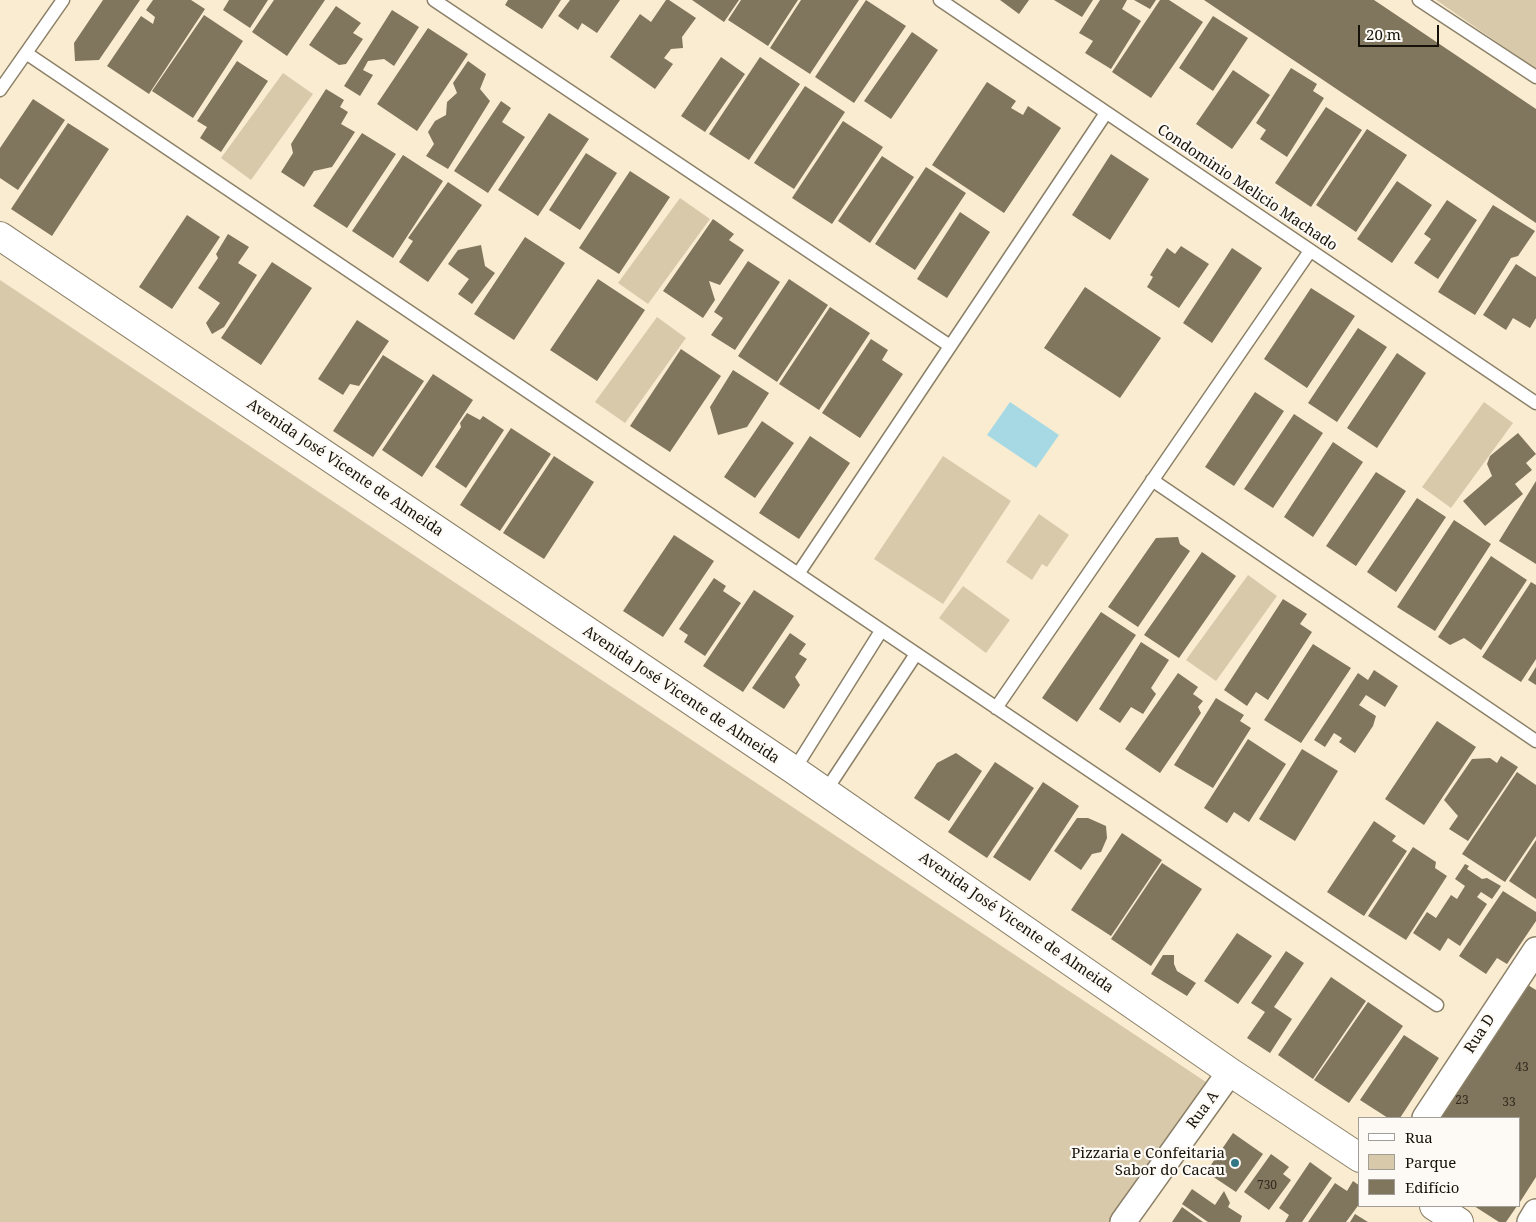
<!DOCTYPE html>
<meta charset="utf-8">
<style>
body{margin:0}
#map{position:relative;width:1536px;height:1222px;overflow:hidden;background:#f9ecd1;font-family:"Noto Serif",serif}
canvas{display:block}
.legend{position:absolute;left:1358px;top:1117px;width:162px;height:90px;box-sizing:border-box;background:#fdfaf5;border:1px solid #a19d97;margin:0;padding:6px 9px;list-style:none;font-size:15px;color:#171209}
.legend li{display:flex;align-items:center;gap:10px;height:25px}
.legend b{width:25px;border:1px solid #a19d97}
.scale{position:absolute;left:1358px;top:25px;width:81px;height:22px;box-sizing:border-box;border:2px solid #171209;border-top:0;padding-left:6px;font-size:15px;line-height:18px;white-space:nowrap;color:#171209;-webkit-text-stroke:4px #fdfaf5;paint-order:stroke}
</style>
<div id="map">
<canvas width="1536" height="1222"></canvas>
<ul class="legend">
<li><b style="height:6px;background:#fff"></b>Rua</li>
<li><b style="height:14px;background:#d8c9ab"></b>Parque</li>
<li><b style="height:14px;background:#80755d"></b>Edifício</li>
</ul>
<div class="scale">20 m</div>
</div>
<script>
const context = document.querySelector('canvas').getContext('2d');
context.lineJoin = 'round';
function paint(path, color) { context.fillStyle = color; context.fill(path, 'evenodd'); }
const poly = rows => new Path2D(rows.map(r => 'M' + r).join(''));
function strokePath(path, color, width, dash) { context.strokeStyle = color; context.lineWidth = width; context.lineCap = dash ? 'butt' : 'round'; context.setLineDash(dash || []); context.stroke(path); }
function label(font, color, halo, rows, align = 'center') {
  context.font = font + ' "Noto Serif",serif'; context.lineWidth = 4.5; context.setLineDash([]); context.textBaseline = 'middle'; context.strokeStyle = halo; context.fillStyle = color; for (const [text, x, y, turn = 0] of rows) {
    context.save(); context.translate(x, y); context.rotate((+turn || 0) * Math.PI / 180); context.textAlign = isNaN(turn) ? turn : align; if (halo) context.strokeText(text, 0, 0); context.fillText(text, 0, 0); context.restore();
  }
}
const green = poly([
 [1436,0,1536,0,1536,69],
 [283,73,313,94,251,180,221,158],
 [680,198,710,219,648,304,618,283],
 [0,280,1209,1084,1115,1222,0,1222],
 [657,317,686,338,625,423,595,402],
 [1484,402,1513,423,1451,508,1422,487],
 [943,456,1011,501,943,604,874,559],
 [1039,514,1069,535,1047,567,1042,564,1032,580,1006,562],
 [1248,575,1277,596,1216,681,1186,660],
 [963,586,1010,620,986,653,939,618]
]);
const water = poly([
 [1010,402,1059,435,1036,468,987,435]
]);
const building = poly([
 [103,0,140,0,99,60,75,61,74,43],
 [153,0,191,0,205,9,149,94,107,66,141,16,153,24,155,17,146,10],
 [229,0,268,0,250,28,223,10],
 [274,0,325,0,287,56,252,32],
 [508,0,561,0,542,29,505,5],
 [570,0,620,0,597,33,582,23,578,30,558,16],
 [666,0,669,0,696,18,682,37,683,48,671,49,664,58,673,64,655,89,610,57,640,14,651,22],
 [692,0,739,0,724,22],
 [741,0,798,0,768,46,728,20],
 [801,0,859,0,810,74,770,48],
 [866,0,906,26,854,103,815,77],
 [1000,0,1029,0,1019,14],
 [1054,0,1093,0,1082,17],
 [1100,0,1127,0,1122,9,1141,21,1111,69,1085,53,1093,41,1079,33],
 [1134,0,1156,0,1150,9],
 [1160,0,1169,0,1203,22,1151,98,1112,72],
 [1204,0,1374,0,1383,6,1536,109,1536,223],
 [336,6,361,23,353,33,363,39,346,64,339,65,309,45],
 [392,10,419,27,394,66,384,59,368,61,363,70,373,75,360,96,344,86],
 [204,15,243,41,193,118,152,91],
 [1213,16,1248,38,1213,91,1179,68],
 [428,28,468,54,417,131,377,104],
 [912,32,938,50,891,119,864,101],
 [721,57,745,74,705,132,681,116],
 [760,57,800,84,749,160,709,134],
 [237,61,268,81,221,152,200,138,207,127,197,121],
 [468,61,486,74,480,89,490,101,448,169,426,156,434,144,428,132,435,121,446,115,447,102,457,93,453,83],
 [1291,68,1317,84,1313,91,1324,98,1287,157,1260,139,1266,130,1256,123],
 [1233,70,1270,95,1232,149,1196,124],
 [987,82,1016,101,1011,108,1023,115,1028,106,1061,128,1004,213,932,165],
 [805,86,845,112,794,189,754,163],
 [326,89,344,100,340,107,348,112,341,124,355,132,332,167,314,171,304,187,281,172,293,153,291,144],
 [33,99,65,120,18,190,0,178,0,148],
 [501,101,511,108,502,122,525,137,488,193,454,171],
 [1326,107,1362,130,1311,207,1275,183],
 [549,113,589,139,538,216,498,190],
 [843,121,883,147,832,224,792,198],
 [68,123,109,149,52,236,11,209],
 [1367,129,1407,155,1356,232,1316,205],
 [362,133,396,154,347,228,313,206],
 [586,153,617,173,580,230,549,210],
 [1111,154,1149,179,1110,240,1072,215],
 [403,155,443,181,393,258,352,231],
 [882,156,914,177,870,243,838,221],
 [926,167,966,193,915,270,875,244],
 [630,171,670,197,619,274,579,248],
 [1397,181,1432,205,1392,263,1357,239],
 [448,182,482,205,428,282,399,262,413,241,408,238],
 [1447,200,1477,220,1438,279,1414,263,1431,239,1424,234],
 [1493,205,1535,231,1518,256,1511,258,1475,315,1438,292],
 [960,212,990,232,947,298,917,279],
 [187,215,220,237,172,309,139,287],
 [713,219,734,234,729,240,744,250,720,285,709,281,715,300,703,318,663,291],
 [228,234,249,247,238,263,257,275,224,327,212,334,206,323,220,303,198,288,218,258,216,254],
 [525,237,565,263,514,340,474,314],
 [481,245,485,266,495,273,472,304,458,294,469,279,448,264,458,250],
 [1181,246,1209,264,1179,308,1147,287,1153,277,1150,275,1167,248,1175,254],
 [1232,248,1262,268,1212,343,1183,323],
 [748,261,780,282,735,350,711,335,723,318,714,312],
 [272,262,312,288,261,365,221,338],
 [1516,264,1536,277,1536,318,1530,328,1513,318,1506,330,1483,315],
 [598,279,645,310,597,381,550,350],
 [789,279,828,305,777,382,738,356],
 [1085,287,1161,338,1120,398,1044,348],
 [1311,288,1355,316,1307,388,1264,359],
 [830,307,870,333,819,410,779,384],
 [357,320,389,341,359,386,350,384,343,395,318,379],
 [1358,328,1387,347,1337,422,1308,403],
 [871,339,888,350,882,360,903,374,860,438,822,413],
 [681,349,721,376,670,452,630,426],
 [1397,353,1426,373,1377,448,1347,428],
 [383,355,424,381,373,457,333,431],
 [733,370,769,393,747,427,718,435,710,407],
 [433,374,473,400,422,477,382,450],
 [1255,392,1284,411,1234,486,1205,467],
 [467,413,480,420,483,416,504,430,466,488,435,467,461,427,460,423],
 [1294,414,1323,433,1273,508,1244,489],
 [762,421,794,443,755,498,724,477],
 [511,428,551,454,500,531,460,505],
 [1518,433,1536,454,1526,463,1532,470,1515,484,1523,494,1485,526,1463,501,1492,476,1487,464,1490,456],
 [810,436,850,463,799,539,759,513],
 [1333,442,1363,462,1313,537,1284,517],
 [554,456,594,482,544,559,503,533],
 [1376,472,1406,491,1356,566,1326,546],
 [1536,481,1536,564,1499,541],
 [1417,498,1446,517,1396,592,1367,572],
 [1454,520,1491,544,1435,631,1397,607],
 [674,535,714,561,663,637,623,611],
 [1178,537,1180,544,1190,551,1138,627,1108,607,1156,538],
 [1202,552,1236,576,1179,658,1144,635],
 [1491,556,1527,580,1481,650,1464,638,1450,645,1438,637],
 [714,578,726,586,723,591,741,603,705,656,684,642,688,635,679,629],
 [1531,582,1536,585,1536,659,1521,682,1482,657],
 [754,590,794,616,743,692,703,666],
 [1283,599,1307,614,1300,624,1312,632,1268,700,1256,692,1247,706,1224,690],
 [1101,612,1136,635,1077,722,1042,698],
 [790,633,806,644,799,654,807,659,795,677,800,685,784,709,752,688],
 [1141,642,1169,660,1151,688,1156,694,1143,714,1131,707,1120,723,1099,709],
 [1313,644,1351,668,1301,743,1264,720],
 [1536,667,1536,685,1528,680],
 [1374,670,1398,686,1385,707,1366,695,1359,705,1376,716,1373,726,1355,753,1339,742,1342,738,1334,733,1325,747,1314,740,1358,673,1368,680],
 [1178,673,1198,687,1193,694,1203,701,1198,707,1201,713,1160,773,1125,749],
 [1216,698,1244,715,1240,721,1251,728,1213,788,1174,765],
 [1437,721,1476,747,1424,825,1385,799],
 [1248,739,1286,764,1249,822,1234,812,1227,823,1204,808],
 [1302,749,1338,771,1295,841,1259,819],
 [956,753,982,771,949,821,914,798,937,763],
 [1501,756,1518,767,1468,841,1449,829,1458,816,1444,800,1472,759,1490,758,1497,763],
 [995,762,1034,788,987,858,948,832],
 [1517,772,1536,785,1536,836,1505,882,1462,854],
 [1043,782,1079,806,1030,881,993,857],
 [1077,818,1088,818,1106,826,1107,838,1101,852,1092,854,1081,870,1054,851],
 [1374,821,1396,836,1392,841,1407,851,1364,916,1327,892],
 [1122,833,1162,860,1111,936,1071,910],
 [1536,840,1536,899,1509,881],
 [1413,847,1436,862,1435,868,1447,876,1406,940,1368,916],
 [1162,863,1202,889,1151,966,1111,939],
 [1465,864,1469,866,1467,869,1482,879,1487,878,1501,886,1492,899,1481,892,1477,897,1487,904,1460,946,1448,938,1440,951,1413,933,1427,912,1436,918,1451,895,1457,899,1465,886,1455,879],
 [1503,891,1536,912,1536,921,1507,964,1497,958,1486,974,1459,956],
 [1237,933,1272,956,1238,1004,1204,981],
 [1286,951,1304,963,1274,1007,1292,1019,1270,1053,1247,1038,1265,1012,1251,1003],
 [1163,955,1174,955,1174,964,1177,971,1196,983,1187,996,1151,974],
 [1331,977,1366,1001,1313,1079,1278,1055],
 [1523,982,1536,990,1536,1177,1520,1202,1520,1118,1433,1118],
 [1368,1002,1403,1026,1349,1103,1314,1080],
 [1404,1035,1439,1058,1400,1118,1388,1118,1360,1100],
 [1233,1133,1263,1154,1236,1192,1206,1172],
 [1271,1154,1289,1167,1283,1174,1291,1180,1269,1210,1244,1192],
 [1310,1162,1332,1178,1302,1222,1285,1222,1289,1215,1279,1208],
 [1353,1181,1360,1186,1360,1203,1346,1222,1308,1222,1335,1183,1347,1191],
 [1192,1189,1215,1205,1224,1191,1230,1203,1228,1207,1242,1216,1240,1222,1208,1222,1182,1204],
 [1474,1206,1517,1206,1506,1222,1499,1222],
 [1182,1207,1203,1222,1172,1222],
 [1355,1214,1368,1222,1350,1222]
]);
const service = poly([
 [434,0,950,346],
 [940,0,1536,403],
 [1419,0,1536,77],
 [26,53,1437,1005],
 [0,90,63,0],
 [1152,480,1536,741],
 [798,574,1106,113],
 [996,708,1310,251],
 [794,770,881,631],
 [825,792,916,654]
]);
const minor = poly([
 [1425,1118,1536,950],
 [1123,1222,1230,1072],
 [1530,1222,1536,1212]
]);
const tertiary = poly([
 [0,236,794,770,1230,1072,1360,1158],
 [1434,1206,1459,1222]
]);
const markers = [
 [1235,1163,5,"#337786"]
];
const numberNames = [
 ["43",1522,1068],
 ["23",1462,1101],
 ["33",1509,1103],
 ["730",1267,1186]
];
const streetNames = [
 ["Condominio Melicio Machado",1247,188,34],
 ["Avenida José Vicente de Almeida",345,468,34],
 ["Avenida José Vicente de Almeida",681,695,34],
 ["Avenida José Vicente de Almeida",1016,923,35],
 ["Rua D",1480,1034,-57],
 ["Rua A",1203,1110,-54]
];
const poiNames = [
 ["Pizzaria e Confeitaria",1225,1154],
 ["Sabor do Cacau",1225,1171]
];
paint(green, '#d8c9ab');
paint(water, '#a7d9e5');
paint(building, '#80755d');
strokePath(service, '#8c8068', 15);
strokePath(minor, '#8c8068', 28);
strokePath(tertiary, '#8c8068', 30);
strokePath(service, '#fff', 12);
strokePath(minor, '#fff', 25);
strokePath(tertiary, '#fff', 28);
for (const [x, y, r, color] of markers) { const dot = new Path2D(); dot.arc(x, y, r, 0, 2 * Math.PI); context.fillStyle = color; context.fill(dot); strokePath(dot, '#fdfaf5', 2); }
label('12px', '#312b1e', null, numberNames);
label('15px', '#171209', '#fdfaf5', streetNames);
label('15px', '#171209', '#fdfaf5', poiNames, 'right');
</script>
